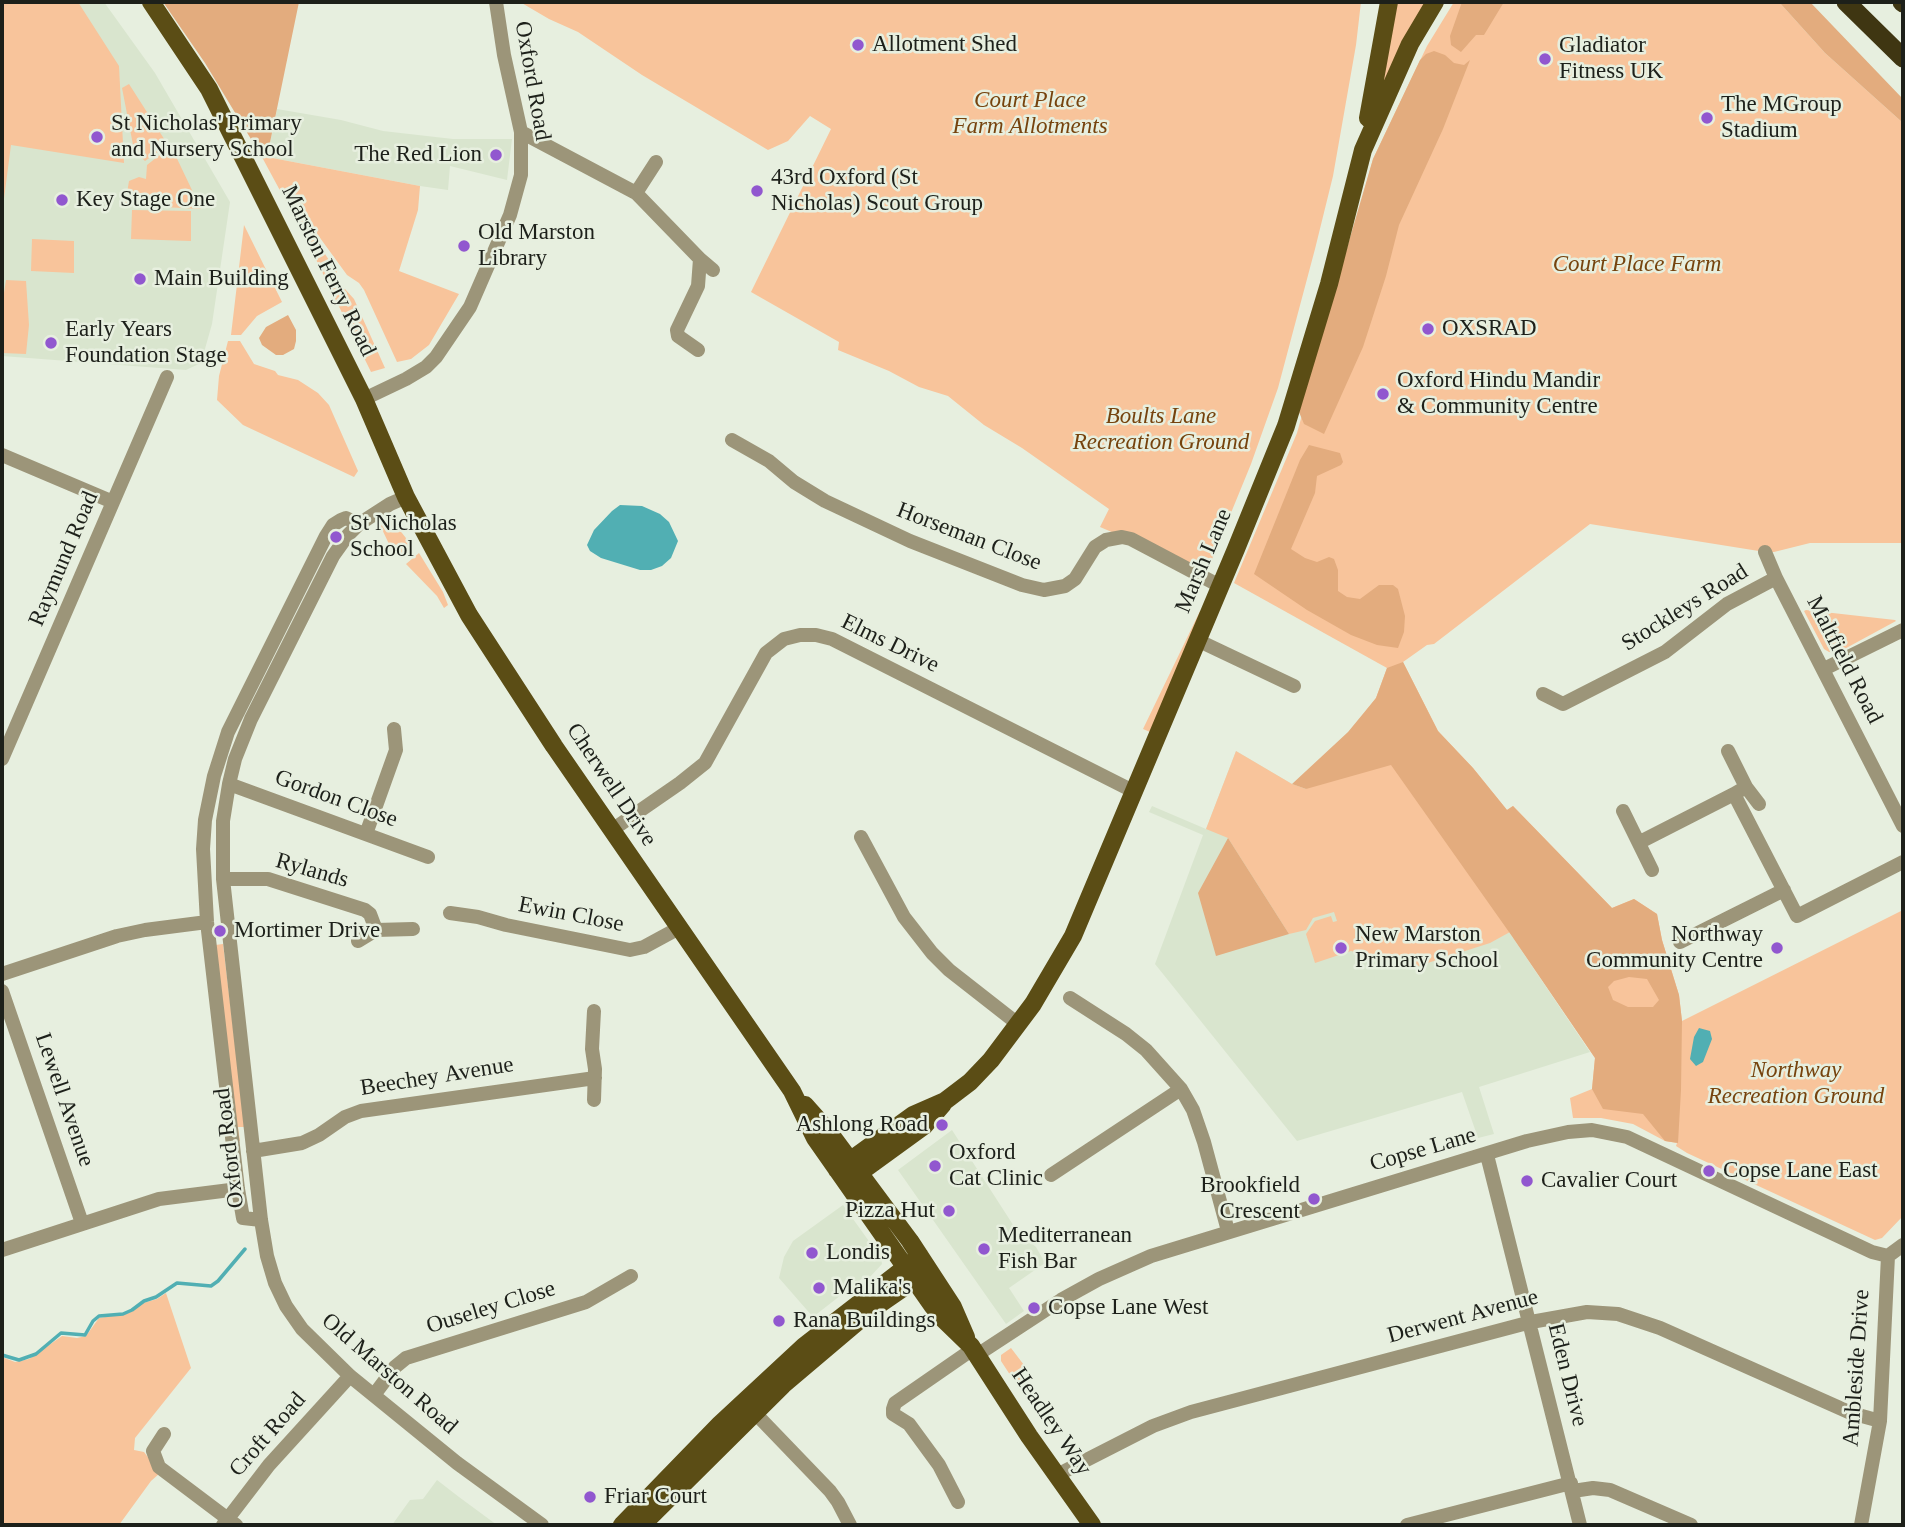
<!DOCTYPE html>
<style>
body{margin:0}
#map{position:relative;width:1905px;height:1527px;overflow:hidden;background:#e7efdf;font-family:Georgia,serif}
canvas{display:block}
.frame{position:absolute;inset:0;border:4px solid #1d201a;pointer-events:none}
</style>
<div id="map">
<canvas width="1905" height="1527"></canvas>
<div class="frame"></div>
</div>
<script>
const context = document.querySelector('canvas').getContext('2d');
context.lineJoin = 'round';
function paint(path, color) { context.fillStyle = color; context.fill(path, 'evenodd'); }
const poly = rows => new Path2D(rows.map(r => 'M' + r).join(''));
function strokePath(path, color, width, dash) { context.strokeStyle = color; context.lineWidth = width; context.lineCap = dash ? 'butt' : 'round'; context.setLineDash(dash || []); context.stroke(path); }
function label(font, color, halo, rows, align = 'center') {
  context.font = font + ' Georgia,serif'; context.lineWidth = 5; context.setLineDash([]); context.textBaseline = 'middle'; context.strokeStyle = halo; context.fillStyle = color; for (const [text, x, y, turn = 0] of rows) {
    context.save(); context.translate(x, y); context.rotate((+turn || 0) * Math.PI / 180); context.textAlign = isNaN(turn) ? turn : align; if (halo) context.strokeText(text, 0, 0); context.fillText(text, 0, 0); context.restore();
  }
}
const built = poly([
 [2,2,104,2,155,73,230,202,212,324,201,363,186,370,2,356],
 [277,109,341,120,383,131,453,139,512,139,507,180,450,166,448,190,420,186,267,157],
 [1236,751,1292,784,1306,789,1509,932,1590,1052,1479,1087,1494,1134,1478,1138,1462,1092,1297,1141,1155,964,1203,835,1149,812,1152,806,1206,829],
 [952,1130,1017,1231,1036,1247,1045,1263,1009,1288,1024,1311,1006,1324,898,1170],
 [843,1205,881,1258,882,1264,869,1278,864,1277,813,1317,779,1278,784,1257,793,1241],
 [437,1480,459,1497,497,1525,392,1525,410,1500,423,1499]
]);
const green = poly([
 [2,2,78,2,119,66,124,163,11,145,2,214],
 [520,2,1361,2,1356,45,1333,176,1315,249,1278,388,1251,464,1208,569,1198,566,1196,568,1100,527,1109,509,1022,448,984,425,948,396,919,387,889,371,838,350,839,342,751,292,831,129,810,116,788,141,768,150,642,75,578,32,549,19],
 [1397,2,1429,2,1380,92],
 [1454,2,1779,2,1825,53,1903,123,1903,543,1810,543,1774,552,1765,552,1590,524,1434,644,1427,645,1403,662,1438,731,1473,768,1507,810,1513,806,1612,908,1634,899,1657,914,1662,940,1679,995,1682,1021,1903,910,1903,1216,1882,1238,1875,1240,1687,1153,1676,1146,1677,1143,1665,1141,1633,1124,1601,1118,1573,1118,1570,1098,1592,1089,1595,1058,1510,932,1490,943,1412,968,1351,951,1315,963,1306,934,1315,921,1331,916,1333,922,1337,921,1334,912,1313,918,1306,930,1289,934,1228,838,1206,829,1236,751,1292,784,1306,789,1376,698,1387,668,1234,583,1297,433,1373,159,1427,46],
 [129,84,168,145,145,161,134,150,122,88],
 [171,146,201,209,125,205,129,181,139,177,146,179,147,165],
 [267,157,420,186,418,210,399,271,459,294,429,345,411,359,397,362,364,290,359,283,347,275,315,231,311,233,337,272,335,277,328,279,332,288,345,289,354,299,385,368,371,372,304,235,263,159],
 [132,210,191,211,191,241,131,239],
 [244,225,282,302,257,316,241,335,231,335],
 [32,239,74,241,74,273,31,271],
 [6,280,26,281,29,325,26,354,2,353,2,306],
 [228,341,240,341,254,364,275,371,278,375,298,380,318,393,329,405,358,471,354,477,243,425,217,400,219,376],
 [391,519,413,547,403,558,389,544,380,525],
 [419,553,443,592,448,605,444,608,437,596,406,564],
 [1806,610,1895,620,1896,621,1837,653,1829,652,1824,649,1804,611],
 [1200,611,1202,612,1150,732,1143,729],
 [223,944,245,1127,238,1127,240,1141,238,1141,215,945],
 [166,1293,191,1368,135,1438,134,1450,144,1452,160,1473,151,1481,119,1525,2,1525,2,1357,15,1362,29,1359,62,1336,77,1338,86,1336,99,1318,129,1313,143,1303,157,1299],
 [1011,1348,1024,1365,1020,1390,1001,1361,1001,1355]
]);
const forest = poly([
 [163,2,299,2,267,157,263,159,205,63],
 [1462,2,1504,2,1484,35,1476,35,1461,52,1451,45,1450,36],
 [1779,2,1810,2,1903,99,1903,123,1825,53],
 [1434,51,1445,55,1454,63,1464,65,1470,60,1443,129,1399,225,1386,276,1363,347,1324,434,1304,424,1299,412,1373,159,1420,60,1426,54],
 [288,315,296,330,296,341,294,349,283,355,276,355,262,345,259,338,266,327],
 [1309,445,1340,453,1343,462,1341,465,1317,476,1315,493,1291,549,1305,558,1317,562,1329,557,1334,559,1338,570,1338,591,1347,597,1360,599,1379,585,1393,585,1398,589,1405,616,1404,632,1398,648,1377,645,1351,635,1307,610,1254,574,1300,460],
 [1403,662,1438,731,1473,768,1507,810,1513,806,1612,908,1634,899,1657,914,1662,940,1679,995,1682,1021,1681,1090,1678,1143,1665,1141,1643,1114,1603,1109,1592,1089,1595,1058,1509,932,1391,765,1306,789,1292,784,1348,732,1376,698,1387,668],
 [1629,977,1647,979,1659,1000,1653,1007,1628,1007,1613,1000,1608,987,1614,981],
 [1228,838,1289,934,1216,956,1198,893]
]);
const water = poly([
 [620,505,642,506,660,514,669,522,678,541,671,558,662,566,651,570,640,570,601,558,590,551,587,545,594,530,612,511],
 [1699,1028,1710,1031,1712,1039,1703,1062,1696,1066,1690,1059,1694,1037]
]);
const stream = poly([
 [2,1355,19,1360,36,1354,61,1333,85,1335,93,1321,99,1316,123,1314,132,1310,144,1301,156,1297,177,1283,211,1286,218,1281,245,1249]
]);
const minor = poly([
 [521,132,636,193,700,259,713,270],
 [636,193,656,162],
 [698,350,678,336,677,330,698,286,700,259],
 [364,399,406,379,426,367,436,357,470,307,510,215,521,175,521,132,504,55,496,2],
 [732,440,769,461,794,482,825,501,910,541,1022,585,1044,590,1065,586,1075,579,1095,547,1106,540,1122,537,1131,539,1220,586],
 [2,455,113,502],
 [406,497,390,504,359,524,348,535,333,556,251,719,235,759,229,784,223,821,223,879,261,1220,267,1256,275,1283,286,1306,302,1329,350,1376,457,1463,542,1525],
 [1765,552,1776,578,1903,826],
 [1197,640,1294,686],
 [1824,669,1903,630],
 [1543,694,1563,704,1665,652,1727,604,1776,578],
 [1728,751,1746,787,1734,794],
 [2,759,167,377],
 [229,784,428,857],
 [1746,787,1759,804],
 [1623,811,1652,870],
 [612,830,680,783,705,763,766,653,784,639,800,635,816,635,832,639,1133,791],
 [366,834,396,750,394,729],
 [861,837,904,917,932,953,949,970,1018,1024],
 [1640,842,1734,794,1797,916,1903,862],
 [223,879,268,879,365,910,370,914,376,930],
 [450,913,478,917,506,925,630,950,644,947,679,928],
 [358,941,376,930,413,929],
 [1680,942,1784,890],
 [2,974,117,936,145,930,207,922],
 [2,991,82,1223],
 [1070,998,1126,1034,1146,1050,1181,1089,1193,1110,1204,1142,1228,1231],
 [594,1011,592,1049,595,1069,594,1100],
 [253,1151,302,1143,319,1135,345,1117,361,1111,595,1078],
 [1487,1155,1580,1525],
 [1051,1175,1181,1089],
 [261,1220,243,1218,238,1189,207,922,203,849,205,820,214,776,228,732,326,536,333,525,341,520,346,518,359,524],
 [2,1250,159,1199,238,1189],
 [1888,1256,1903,1245],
 [977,1355,1061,1300,1099,1279,1151,1256,1527,1141,1568,1132,1592,1130,1627,1137,1872,1252,1888,1256],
 [374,1395,395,1367,406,1358,586,1302,631,1276],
 [754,1412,830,1491,838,1502,850,1525],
 [164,1434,153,1451,159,1467,236,1525],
 [1057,1475,1153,1426,1191,1412,1531,1322,1587,1312,1618,1314,1660,1328,1851,1413,1880,1421],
 [1573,1491,1593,1488,1610,1490,1691,1525],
 [958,1502,939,1465,909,1424,893,1414,893,1409,895,1403,973,1349],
 [223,1525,269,1465,350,1376],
 [1407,1525,1571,1483],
 [1861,1525,1880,1421,1888,1256]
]);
const major = poly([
 [151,2,209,89,364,399,406,497,469,615,554,746,792,1091,815,1138,939,1315,971,1346,1029,1436,1092,1525],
 [1368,118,1389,2],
 [805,1105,829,1132,910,1241,953,1307,966,1337],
 [837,1170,913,1115,945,1101,970,1082,991,1060,1033,1004,1073,936,1236,549,1286,426,1329,284,1363,150,1410,44,1435,2],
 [851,1179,924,1126,943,1104],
 [622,1525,720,1424,804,1346,920,1256],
 [642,1525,783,1385,874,1308,929,1270]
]);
const highway = poly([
 [1846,2,1903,58],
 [1902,2,1903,3]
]);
const markers = [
 [858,45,7,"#9157cf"],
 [1545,59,7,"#9157cf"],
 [1707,118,7,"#9157cf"],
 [97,137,7,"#9157cf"],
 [496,155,7,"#9157cf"],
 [757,191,7,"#9157cf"],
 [62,200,7,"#9157cf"],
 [464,246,7,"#9157cf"],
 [140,279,7,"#9157cf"],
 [1428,329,7,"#9157cf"],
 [51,343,7,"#9157cf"],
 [1383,394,7,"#9157cf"],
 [336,537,7,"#9157cf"],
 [220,931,7,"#9157cf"],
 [1341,948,7,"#9157cf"],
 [1777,948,7,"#9157cf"],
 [942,1125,7,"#9157cf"],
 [935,1166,7,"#9157cf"],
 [1709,1171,7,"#9157cf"],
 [1527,1181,7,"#9157cf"],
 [1314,1199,7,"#9157cf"],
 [949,1211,7,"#9157cf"],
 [984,1249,7,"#9157cf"],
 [812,1253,7,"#9157cf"],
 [819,1288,7,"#9157cf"],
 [1034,1308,7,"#9157cf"],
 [779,1321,7,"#9157cf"],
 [590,1497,7,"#9157cf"]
];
const poiNames = [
 ["Allotment Shed",872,45],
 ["Gladiator",1559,46],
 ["Fitness UK",1559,72],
 ["The MGroup",1721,105],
 ["Stadium",1721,131],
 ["St Nicholas' Primary",111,124],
 ["and Nursery School",111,150],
 ["The Red Lion",482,155,"right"],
 ["43rd Oxford (St",771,178],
 ["Nicholas) Scout Group",771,204],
 ["Key Stage One",76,200],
 ["Old Marston",478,233],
 ["Library",478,259],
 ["Main Building",154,279],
 ["OXSRAD",1442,329],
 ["Early Years",65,330],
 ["Foundation Stage",65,356],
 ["Oxford Hindu Mandir",1397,381],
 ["& Community Centre",1397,407],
 ["St Nicholas",350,524],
 ["School",350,550],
 ["Mortimer Drive",234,931],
 ["New Marston",1355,935],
 ["Primary School",1355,961],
 ["Northway",1763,935,"right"],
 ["Community Centre",1763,961,"right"],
 ["Ashlong Road",928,1125,"right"],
 ["Oxford",949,1153],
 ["Cat Clinic",949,1179],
 ["Copse Lane East",1723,1171],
 ["Cavalier Court",1541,1181],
 ["Brookfield",1300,1186,"right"],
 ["Crescent",1300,1212,"right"],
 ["Pizza Hut",935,1211,"right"],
 ["Mediterranean",998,1236],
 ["Fish Bar",998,1262],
 ["Londis",826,1253],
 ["Malika's",833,1288],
 ["Copse Lane West",1048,1308],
 ["Rana Buildings",793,1321],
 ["Friar Court",604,1497]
];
const streetNames = [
 ["Oxford Road",532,81,80],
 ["Marston Ferry Road",328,271,64],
 ["Horseman Close",969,537,21],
 ["Raymund Road",64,559,-67],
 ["Marsh Lane",1204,561,-67],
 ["Stockleys Road",1685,608,-32],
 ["Elms Drive",890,644,26],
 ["Maltfield Road",1844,660,63],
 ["Cherwell Drive",611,785,56],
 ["Gordon Close",336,799,20],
 ["Rylands",312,871,16],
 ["Ewin Close",571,915,11],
 ["Beechey Avenue",437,1077,-9],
 ["Lewell Avenue",64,1100,71],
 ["Oxford Road",230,1148,-97],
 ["Copse Lane",1423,1150,-16],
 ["Ouseley Close",491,1308,-17],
 ["Derwent Avenue",1463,1317,-15],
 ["Ambleside Drive",1857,1368,-86],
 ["Old Marston Road",389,1374,41],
 ["Eden Drive",1567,1375,76],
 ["Headley Way",1051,1422,56],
 ["Croft Road",268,1435,-49]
];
const parkNames = [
 ["Court Place",1030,101],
 ["Farm Allotments",1030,127],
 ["Court Place Farm",1637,265],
 ["Boults Lane",1161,417],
 ["Recreation Ground",1161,443],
 ["Northway",1796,1071],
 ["Recreation Ground",1796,1097]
];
paint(built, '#d9e5ce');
paint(green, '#f8c49b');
paint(forest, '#e3ac7e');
paint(water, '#51afb3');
strokePath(stream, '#51afb3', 3.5);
strokePath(minor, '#9c9579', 14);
strokePath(major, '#5b4d15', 18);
strokePath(highway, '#3f3612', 19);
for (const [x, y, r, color] of markers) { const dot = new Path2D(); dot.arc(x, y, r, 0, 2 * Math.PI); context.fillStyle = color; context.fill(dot); strokePath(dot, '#e7efdf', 2.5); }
label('23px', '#1d201a', '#e7efdf', poiNames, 'left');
label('23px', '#1d201a', '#e7efdf', streetNames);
label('italic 23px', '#76430d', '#e7efdf', parkNames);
</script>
